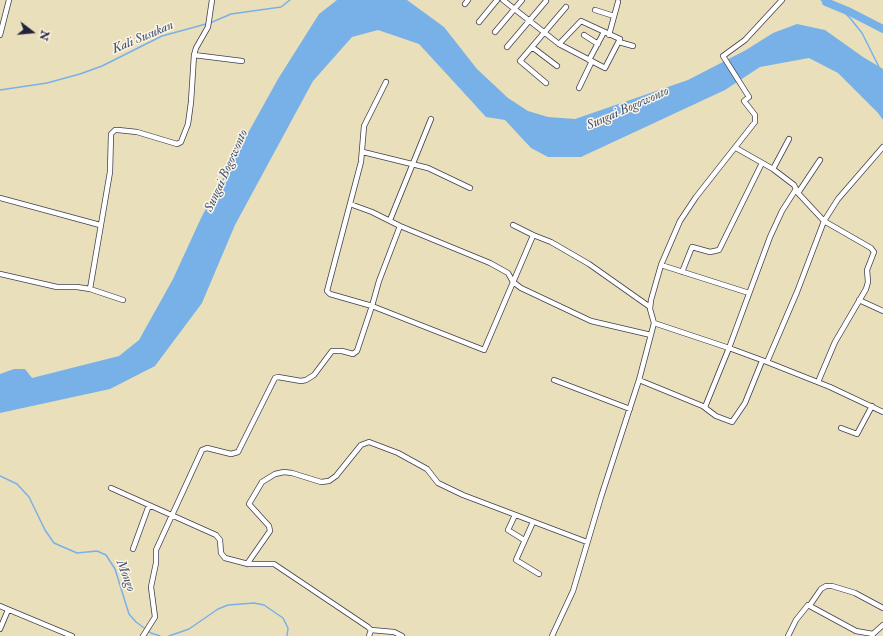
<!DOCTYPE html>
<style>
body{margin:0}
#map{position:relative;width:883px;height:636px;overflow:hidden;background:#eadfbb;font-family:"IM FELL Double Pica",serif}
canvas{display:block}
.north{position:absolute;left:12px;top:12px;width:40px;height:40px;-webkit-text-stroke:3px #fcf5e5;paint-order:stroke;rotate:106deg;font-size:11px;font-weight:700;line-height:16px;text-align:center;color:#22223b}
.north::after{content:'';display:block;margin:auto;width:14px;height:18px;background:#22223b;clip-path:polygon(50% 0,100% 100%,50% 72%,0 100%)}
</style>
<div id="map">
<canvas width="883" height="636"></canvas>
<div class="north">N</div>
</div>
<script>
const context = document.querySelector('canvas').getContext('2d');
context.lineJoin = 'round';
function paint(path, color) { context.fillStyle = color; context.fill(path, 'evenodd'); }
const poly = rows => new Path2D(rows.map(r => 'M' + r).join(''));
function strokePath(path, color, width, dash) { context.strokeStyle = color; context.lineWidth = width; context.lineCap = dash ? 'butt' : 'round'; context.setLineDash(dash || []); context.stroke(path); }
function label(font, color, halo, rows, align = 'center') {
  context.font = font + ' "IM FELL Double Pica",serif'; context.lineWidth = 3; context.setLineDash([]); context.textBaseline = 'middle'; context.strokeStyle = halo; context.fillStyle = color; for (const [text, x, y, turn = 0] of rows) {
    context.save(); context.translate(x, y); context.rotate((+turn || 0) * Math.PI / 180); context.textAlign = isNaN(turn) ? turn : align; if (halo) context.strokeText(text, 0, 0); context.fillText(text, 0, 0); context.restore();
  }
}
const water = poly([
 [337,0,407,0,444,27,477,69,508,98,528,111,548,117,575,119,688,80,746,50,773,33,797,24,825,30,863,57,883,69,883,120,878,113,838,73,809,58,760,67,725,90,581,157,548,157,531,148,505,120,486,117,419,44,378,30,352,37,313,81,235,225,202,303,155,366,110,389,0,413,0,374,14,369,25,369,32,378,119,356,139,340,173,279,202,216,278,79,319,14]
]);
const stream = poly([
 [821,0,843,11,850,18,862,33,879,67],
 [210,23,231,14,281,7,290,0],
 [0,90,47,83,80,74,102,66,162,36,206,24],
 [0,476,17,484,29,497,45,530,54,543,77,553,97,551,106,555,115,569,129,614,136,622,151,633,160,636],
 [169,636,189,629,218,609,228,605,254,603,264,605,283,618,288,628,287,636]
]);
const river = poly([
 [826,2,850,12,883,29]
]);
const minor = poly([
 [503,0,559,44,605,68,620,39,581,21,559,44],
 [465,4,468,0],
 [595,10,614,16],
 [479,22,497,0],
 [495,32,522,0],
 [0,35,9,0],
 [584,35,598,44],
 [609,35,618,2],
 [619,42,633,46],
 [507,47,546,1],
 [532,47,557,66],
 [194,55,242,61],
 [589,60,604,32],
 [546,83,520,61,566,7],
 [579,88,592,61],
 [789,139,773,169,794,185,798,193,824,221,871,248,874,252,867,270,868,282,866,289,835,342,818,382],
 [736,148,773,169],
 [363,152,428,168,470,188],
 [798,193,820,160],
 [0,198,100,225],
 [350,204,372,212,400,226,490,263,508,273,513,282,521,288,591,321,651,335],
 [390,220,431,119],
 [400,226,379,281,372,306,484,350,532,238,533,235,513,225],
 [533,235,551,242,589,264,650,307],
 [661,265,749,293],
 [682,272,692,247,710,252,719,250,762,163],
 [0,274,57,287,77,287,90,289,110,172,111,134,115,130,118,130,137,132,177,144,181,142,188,124,191,102,194,55,196,48,208,27,212,0],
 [90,289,123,300],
 [859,300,883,311],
 [654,323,650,309,651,300,661,265,680,221,696,197,755,122,755,115,744,101,749,97,723,56,745,40,782,0],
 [767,362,830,387,883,412],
 [554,380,630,409],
 [639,380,654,323,729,348,770,237,782,211,796,189],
 [704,407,716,416,732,422,745,403,762,361],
 [841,428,857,434,872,406],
 [111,488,216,535,220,540,221,553,225,558,248,564,274,564,368,627,371,630,369,636],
 [515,515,508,530,524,540],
 [533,522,516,560,539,574],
 [133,549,149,505],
 [247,564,270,531,269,526,249,504,262,482,275,474,284,472,292,473,321,482,329,481,336,476,361,445,369,442,398,453,427,469,438,483,463,495,587,542],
 [810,605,821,589,826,586,832,586,855,593,883,608],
 [0,606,72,636],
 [0,629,8,610],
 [371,630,394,632,402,636],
 [143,636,155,617,151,587,156,563,156,550,202,450,207,448,231,454,238,452,275,378,278,377,301,381,306,380,314,375,332,351,342,351,353,354,357,351,372,306,330,294,327,291,361,162,364,126,386,82],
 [552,636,573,591,601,497,639,380,705,407,729,348,767,362,797,292,824,221,838,199,883,147],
 [788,636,796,620,808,605,856,631,873,634,883,625]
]);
const waterNames = [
 ["Kali Susukan",143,38,-23],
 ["Sungai Bogowonto",628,109,-24],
 ["Sungai Bogowonto",227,171,-66],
 ["Mongo",125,576,69]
];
paint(water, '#78b1e8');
strokePath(stream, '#78b1e8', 1.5);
strokePath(river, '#78b1e8', 8);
strokePath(minor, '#403e4e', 6);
strokePath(minor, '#fff', 4.5);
label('italic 13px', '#405478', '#fcf5e5', waterNames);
</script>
